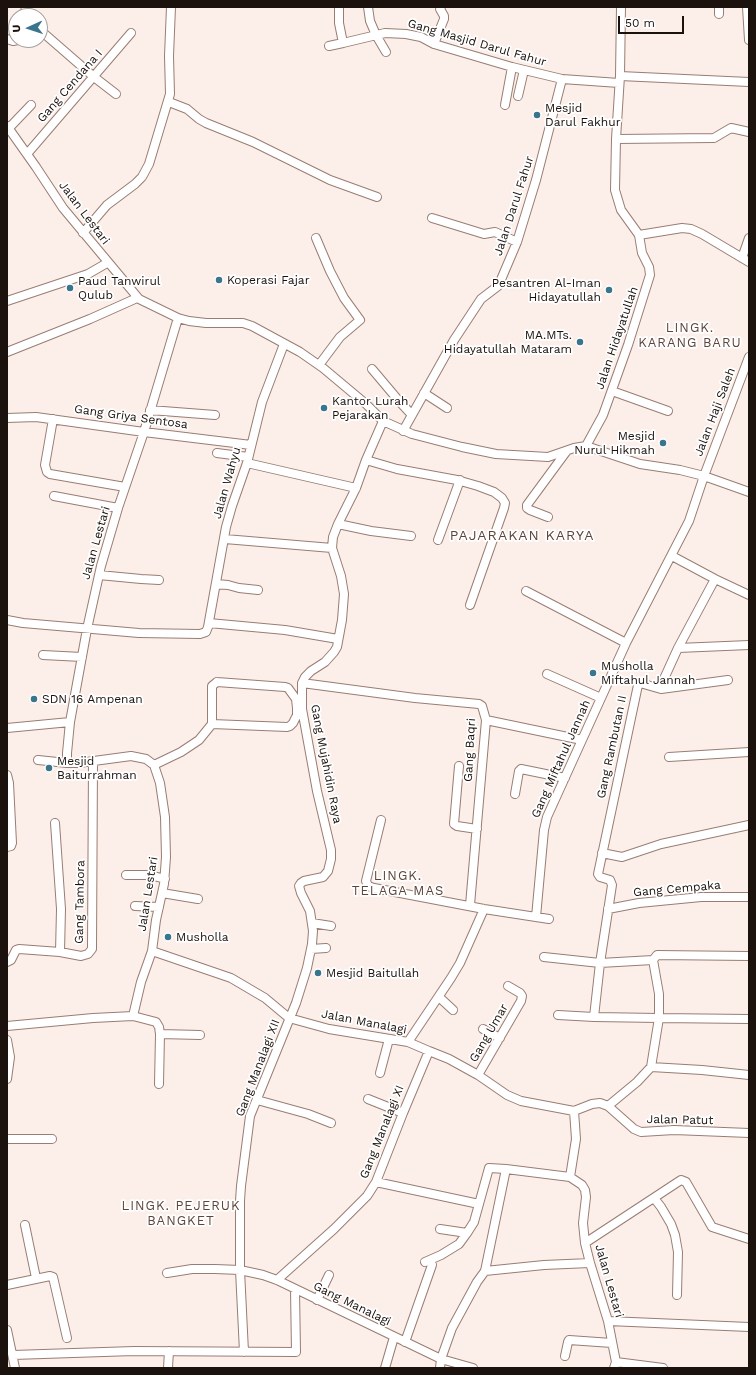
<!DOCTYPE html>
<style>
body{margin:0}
#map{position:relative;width:756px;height:1375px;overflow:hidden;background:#fcefea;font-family:"Work Sans",sans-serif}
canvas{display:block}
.frame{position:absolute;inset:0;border:8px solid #1b110d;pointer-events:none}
.north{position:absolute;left:8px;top:8px;width:40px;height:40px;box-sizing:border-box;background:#fff;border:1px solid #a4a09e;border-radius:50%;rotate:267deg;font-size:11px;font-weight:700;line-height:16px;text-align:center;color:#1b110d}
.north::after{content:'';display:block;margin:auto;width:14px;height:18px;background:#39758c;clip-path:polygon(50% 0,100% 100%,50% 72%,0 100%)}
.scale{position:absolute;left:618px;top:16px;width:66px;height:18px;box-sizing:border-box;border:2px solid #1b110d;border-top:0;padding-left:5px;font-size:12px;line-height:14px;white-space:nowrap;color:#1b110d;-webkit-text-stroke:3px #fff;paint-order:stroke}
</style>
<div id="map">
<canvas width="756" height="1375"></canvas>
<div class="frame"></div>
<div class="north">U</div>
<div class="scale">50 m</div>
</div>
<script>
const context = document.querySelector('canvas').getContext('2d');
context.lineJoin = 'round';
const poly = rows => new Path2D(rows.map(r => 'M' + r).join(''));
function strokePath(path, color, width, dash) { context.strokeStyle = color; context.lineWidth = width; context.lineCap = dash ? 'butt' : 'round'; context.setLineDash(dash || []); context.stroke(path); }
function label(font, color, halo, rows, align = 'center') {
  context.font = font + ' "Work Sans",sans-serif'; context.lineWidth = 3.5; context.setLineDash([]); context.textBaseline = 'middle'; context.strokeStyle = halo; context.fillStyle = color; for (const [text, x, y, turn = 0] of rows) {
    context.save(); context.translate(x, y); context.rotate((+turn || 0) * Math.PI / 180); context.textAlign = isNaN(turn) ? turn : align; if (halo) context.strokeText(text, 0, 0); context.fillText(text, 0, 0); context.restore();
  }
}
const minor = poly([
 [339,7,339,23,343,43,385,33,406,34,421,37,434,44,512,67,562,79,619,83],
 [368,7,370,21,376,35,386,52],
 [719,7,719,14],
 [747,7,749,40],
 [24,16,26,7],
 [40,30,94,77,116,94],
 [7,39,13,41,18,40],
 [434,44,444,19,444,16,440,9,441,7],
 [329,46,343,43],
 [620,76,749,82],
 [518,96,524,70],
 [169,102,187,109,199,119,206,123,253,142,330,180,377,197],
 [505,105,512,67],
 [7,126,36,167,63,208,139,299,178,318,189,321,206,323,243,323,252,326,300,352,323,368,366,404,383,421,412,434,462,447,496,454,548,457,574,448,586,446,640,464,680,470,704,476,749,492],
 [9,128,31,105],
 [616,139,714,138,731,128,749,132],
 [27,154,131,33],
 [432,218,484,234,495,232,517,242],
 [83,233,107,205,135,184,142,177,149,164,170,94,169,56,171,7],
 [639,235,682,228,691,229,702,234,749,262],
 [316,238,330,271,344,298,360,320,340,337,319,365],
 [742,258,749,238],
 [7,301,88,274,107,263],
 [7,352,90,319,137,298],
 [372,369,399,401,412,415],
 [612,391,668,411],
 [424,393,447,408],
 [150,410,215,415],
 [7,418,36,417,144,432,251,445],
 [53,419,45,465,47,472,50,474,125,487],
 [403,431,454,340,481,299,498,286,500,282,517,242,536,180,562,79],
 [586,446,603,415,628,345,650,275,649,267,642,253,639,235,621,210,615,190,616,139,620,76,621,7],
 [217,453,248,457],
 [366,460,397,469,457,480,478,486,494,492,502,498,505,503,504,508,470,605],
 [247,463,356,488],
 [54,496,118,508],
 [548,517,530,510,527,508,527,505,566,452],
 [338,524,371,531,411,536],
 [225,539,332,548],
 [438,540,460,480],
 [672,556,715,579,749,595],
 [99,575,141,579,159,580],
 [715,579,678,648,663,681,661,689,640,683,638,685,598,874,600,877,610,880,612,885,600,963,594,1017,659,1018,659,994,653,960,657,955,749,956],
 [216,584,228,585,239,588,258,590],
 [526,591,626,643],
 [7,620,23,623,139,633,200,634,206,632,208,627,226,527,232,506,247,463,262,402,284,344],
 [209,623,285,630,338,639],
 [678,648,749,645],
 [43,655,82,657],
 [547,674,601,698],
 [217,682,285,687,288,688,296,699,297,708,297,715,293,723,290,726,287,727,212,724,212,686,217,682],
 [302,683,415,698,479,704,482,706,486,720,470,905],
 [661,689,728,680],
 [486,720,582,740],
 [7,728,70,722],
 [669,757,749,752],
 [38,760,67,763],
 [154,765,181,752,199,740,212,724],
 [459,766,454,824,457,826,477,829],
 [7,775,9,783,12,843,11,846,7,847],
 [515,794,519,771,521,769,565,778],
 [381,820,366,881,368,886,374,888,484,909,549,919],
 [55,823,61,909,60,952],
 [602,853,622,857,661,844,749,825],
 [126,875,150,875,165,879],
 [162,893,198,899],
 [135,906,159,907],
 [608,909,639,903,701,897,749,897],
 [536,917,544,830,547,817,626,643,689,521,704,476,749,357],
 [312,923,331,926],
 [311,949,326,948],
 [152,951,231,978,265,998,289,1018,329,1029,408,1042,429,1051,449,1059,478,1075,507,1095,521,1101,574,1111,592,1104,600,1103,608,1106,634,1129,641,1132,674,1130,749,1133],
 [544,957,600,963,653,960],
 [7,962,11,960,16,950,19,949,60,952,81,956,88,954,92,949,93,762],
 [439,997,453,1010],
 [558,1015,594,1017],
 [133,1016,156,1022,159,1027,160,1034,159,1084],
 [7,1026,93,1018,133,1016,141,982,152,951,156,920,164,884,166,857,165,817,160,783,154,765,146,759,131,756,79,763,67,763,67,753,70,722,87,629,101,566,118,508,144,432,178,318],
 [483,1029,500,1038],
 [160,1034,200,1035],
 [7,1040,10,1057,7,1079],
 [408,1042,451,978,460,963,484,909],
 [651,1067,702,1070,749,1075],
 [380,1073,389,1039],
 [478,1075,521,1001,522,996,520,993,508,986],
 [368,1099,403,1113],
 [257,1100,308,1114,331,1123],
 [608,1106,637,1082,651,1067,659,1018,749,1019],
 [574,1111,576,1139,570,1177,582,1185,585,1190,586,1197,583,1223,585,1243,590,1263,608,1321,616,1362,614,1368],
 [7,1139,52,1139],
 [376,1182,479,1204,489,1168,506,1169],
 [654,1198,661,1207,671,1224,675,1235,678,1252,677,1295],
 [25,1225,36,1278],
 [440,1229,467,1233],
 [585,1243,681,1180,686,1182,712,1227,749,1239],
 [425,1262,441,1255,459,1244,467,1233,474,1222,479,1204],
 [485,1271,544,1265,590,1263],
 [167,1273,192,1269,215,1269,240,1270,263,1275,277,1280,441,1359,452,1328,477,1282,485,1271,506,1169,570,1177],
 [277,1280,334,1229,367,1196,376,1182,403,1113,429,1051],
 [7,1285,50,1276,53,1277,67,1338],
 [317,1300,329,1275],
 [608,1321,749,1327],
 [7,1330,15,1368],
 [405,1342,432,1265],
 [244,1352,240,1270,240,1201,241,1186,250,1116,296,1003,307,968,312,944,313,931,310,911,301,893,299,886,301,883,304,881,323,877,328,871,331,859,331,850,317,791,302,709,302,683,305,677,311,671,325,662,334,652,337,647,342,620,344,594,341,576,332,548,333,537,338,524,356,488,366,460,383,421],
 [13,1355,134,1351,296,1352,295,1289],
 [565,1356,568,1342,569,1340,612,1343],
 [616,1362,663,1368],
 [168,1368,169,1351],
 [385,1368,394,1337],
 [440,1368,441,1359,473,1368]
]);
const markers = [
 [537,115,4,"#39758c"],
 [219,280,4,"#39758c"],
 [70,288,4,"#39758c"],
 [609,290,4,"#39758c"],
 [580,342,4,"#39758c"],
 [324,408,4,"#39758c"],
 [663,443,4,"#39758c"],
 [593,673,4,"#39758c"],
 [34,699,4,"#39758c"],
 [49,768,4,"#39758c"],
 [168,937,4,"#39758c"],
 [318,973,4,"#39758c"]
];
const streetNames = [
 ["Gang Masjid Darul Fahur",477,43,16],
 ["Gang Cendana I",70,86,-49],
 ["Jalan Darul Fahur",514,206,-72],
 ["Jalan Lestari",84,213,53],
 ["Jalan Hidayatullah",617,338,-71],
 ["Jalan Haji Saleh",715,412,-69],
 ["Gang Griya Sentosa",131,417,8],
 ["Jalan Wahyu",227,483,-74],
 ["Jalan Lestari",96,543,-74],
 ["Gang Rambutan II",612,747,-78],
 ["Gang Baqri",470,750,-87],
 ["Gang Miftahul Jannah",561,759,-66],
 ["Gang Mujahidin Raya",326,764,79],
 ["Gang Cempaka",677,889,-5],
 ["Jalan Lestari",148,894,-81],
 ["Gang Tambora",80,902,-89],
 ["Jalan Manalagi",364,1022,11],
 ["Gang Umar",489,1033,-60],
 ["Gang Manalagi XII",258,1068,-69],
 ["Jalan Patut",680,1120,1],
 ["Gang Manalagi XI",382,1132,-68],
 ["Jalan Lestari",609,1281,74],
 ["Gang Manalagi",352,1304,26]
];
const poiNames = [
 ["Mesjid",545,108],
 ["Darul Fakhur",545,122],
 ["Koperasi Fajar",227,280],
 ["Paud Tanwirul",78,281],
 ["Qulub",78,295],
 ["Pesantren Al-Iman",601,283,"right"],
 ["Hidayatullah",601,297,"right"],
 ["MA.MTs.",572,335,"right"],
 ["Hidayatullah Mataram",572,349,"right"],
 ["Kantor Lurah",332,401],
 ["Pejarakan",332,415],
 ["Mesjid",655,436,"right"],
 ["Nurul Hikmah",655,450,"right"],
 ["Musholla",601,666],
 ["Miftahul Jannah",601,680],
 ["SDN 16 Ampenan",42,699],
 ["Mesjid",57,761],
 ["Baiturrahman",57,775],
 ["Musholla",176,937],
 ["Mesjid Baitullah",326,973]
];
const neighbourhoodNames = [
 ["LINGK.",690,328],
 ["KARANG BARU",690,343],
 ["LINGK.",398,876],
 ["TELAGA MAS",398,891],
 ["LINGK. PEJERUK",181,1206],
 ["BANGKET",181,1221]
];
const quarterNames = [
 ["PAJARAKAN KARYA",522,536]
];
strokePath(minor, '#997d72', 10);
strokePath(minor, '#fff', 8);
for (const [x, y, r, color] of markers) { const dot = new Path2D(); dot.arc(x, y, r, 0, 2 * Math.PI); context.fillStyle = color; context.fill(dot); strokePath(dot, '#fff', 1.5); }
label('12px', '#1b110d', '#fff', streetNames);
label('12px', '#1b110d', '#fff', poiNames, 'left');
context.letterSpacing = '1px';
label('13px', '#5e453b', '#fff', neighbourhoodNames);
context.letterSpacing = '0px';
context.letterSpacing = '1px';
label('14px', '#5e453b', '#fff', quarterNames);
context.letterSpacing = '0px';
</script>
